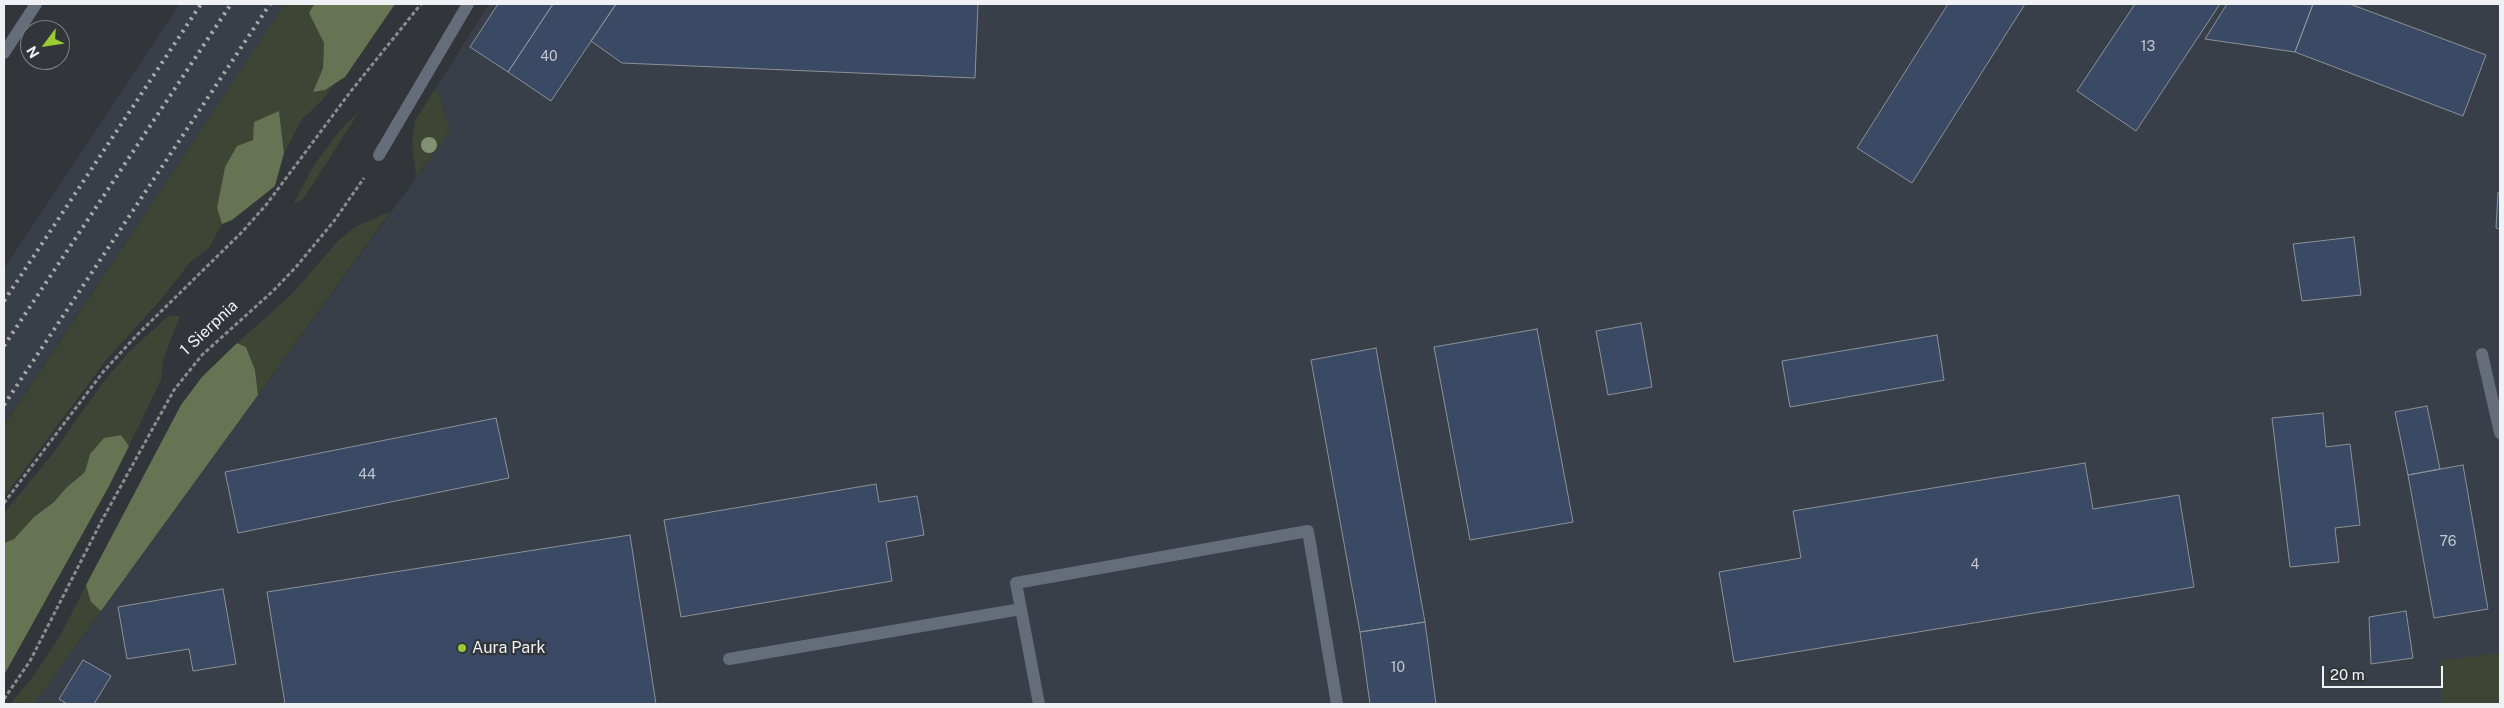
<!DOCTYPE html>
<style>
body{margin:0}
#map{position:relative;width:2504px;height:708px;overflow:hidden;background:#32353a;font-family:"Public Sans",sans-serif}
canvas{display:block}
.frame{position:absolute;inset:0;border:5px solid #eff1f4;pointer-events:none}
.north{position:absolute;left:20px;top:20px;width:50px;height:50px;box-sizing:border-box;background:#32353a;border:1px solid #7e8084;border-radius:50%;rotate:239deg;font-size:14px;font-weight:700;line-height:20px;text-align:center;color:#eff1f4}
.north::after{content:'';display:block;margin:auto;width:18px;height:22px;background:#9bcb33;clip-path:polygon(50% 0,100% 100%,50% 72%,0 100%)}
.scale{position:absolute;left:2322px;top:666px;width:121px;height:22px;box-sizing:border-box;border:2px solid #eff1f4;border-top:0;padding-left:6px;font-size:15px;line-height:18px;white-space:nowrap;color:#eff1f4;-webkit-text-stroke:4px #32353a;paint-order:stroke}
</style>
<div id="map">
<canvas width="2504" height="708"></canvas>
<div class="frame"></div>
<div class="north">N</div>
<div class="scale">20 m</div>
</div>
<script>
const context = document.querySelector('canvas').getContext('2d');
context.lineJoin = 'round';
function paint(path, color) { context.fillStyle = color; context.fill(path, 'evenodd'); }
const poly = rows => new Path2D(rows.map(r => 'M' + r).join(''));
function strokePath(path, color, width, dash) { context.strokeStyle = color; context.lineWidth = width; context.lineCap = dash ? 'butt' : 'round'; context.setLineDash(dash || []); context.stroke(path); }
function label(font, color, halo, rows, align = 'center') {
  context.font = font + ' "Public Sans",sans-serif'; context.lineWidth = 4.5; context.setLineDash([]); context.textBaseline = 'middle'; context.strokeStyle = halo; context.fillStyle = color; for (const [text, x, y, turn = 0] of rows) {
    context.save(); context.translate(x, y); context.rotate((+turn || 0) * Math.PI / 180); context.textAlign = isNaN(turn) ? turn : align; if (halo) context.strokeText(text, 0, 0); context.fillText(text, 0, 0); context.restore();
  }
}
const built = poly([
 [180,4,285,4,4,424,4,269],
 [489,4,2500,4,2500,704,34,704,450,131,436,88]
]);
const green = poly([
 [285,4,314,4,309,13,324,43,323,68,313,92,325,90,334,84,322,101,302,119,284,153,279,111,225,167,217,208,222,224,209,248,191,261,164,296,107,359,4,497,4,425],
 [436,88,450,131,416,177,412,141,415,121],
 [359,112,304,198,293,205,314,165,341,129],
 [391,211,258,395,255,370,246,347,237,343,290,296,338,241,355,227],
 [168,316,180,316,163,360,161,380,129,446,120,435,90,454,85,472,66,488,54,502,34,517,14,539,4,543,4,513,51,456,101,385,128,353],
 [86,585,91,602,101,611,34,704,10,704,32,678,60,636],
 [2500,653,2500,704,2441,704,2440,661]
]);
const forest = poly([
 [314,4,395,4,345,77,325,90,313,92,323,68,324,43,309,13],
 [279,111,284,153,275,186,232,220,222,224,217,208,225,167,237,146,253,140,254,122],
 [237,343,246,347,255,370,258,395,101,611,91,602,86,585,181,405,202,377],
 [121,435,129,446,108,488,4,675,4,543,14,539,34,517,54,502,66,488,85,472,90,454,104,438]
]);
const building = poly([
 [498,4,553,4,508,72,470,47,498,4],
 [553,4,616,4,551,101,508,72,553,4],
 [616,4,978,4,975,78,622,63,591,41,616,4],
 [1948,4,2025,4,1912,183,1857,148,1948,4],
 [2135,4,2220,4,2136,131,2077,91,2135,4],
 [2227,4,2313,4,2295,52,2205,39,2227,4],
 [2313,4,2350,4,2486,55,2463,116,2295,52,2313,4],
 [2498,193,2500,193,2500,229,2496,228,2498,193],
 [2354,237,2361,295,2302,301,2293,244,2354,237],
 [1641,323,1652,387,1608,395,1596,331,1641,323],
 [1537,329,1573,522,1470,540,1434,347,1537,329],
 [1937,335,1944,380,1790,407,1782,361,1937,335],
 [1376,348,1425,622,1360,632,1311,360,1376,348],
 [2427,406,2440,469,2408,475,2395,412,2427,406],
 [2323,413,2326,447,2350,444,2360,525,2335,528,2339,562,2290,567,2272,418,2323,413],
 [496,418,509,478,238,533,225,472,496,418],
 [2085,463,2093,509,2179,495,2194,587,1734,662,1719,572,1801,558,1793,511,2085,463],
 [2463,465,2488,609,2434,618,2408,475,2463,465],
 [876,484,879,502,917,496,924,535,886,542,892,581,681,617,664,520,876,484],
 [630,535,656,704,285,704,267,592,630,535],
 [223,589,236,664,193,671,189,649,127,659,118,607,223,589],
 [2406,611,2413,658,2371,664,2369,617,2406,611],
 [1425,622,1436,704,1370,704,1360,632,1425,622],
 [83,660,111,676,94,704,67,704,59,699,83,660]
]);
const path = poly([
 [4,503,103,372,137,335,242,232,266,205,351,91,421,4],
 [4,699,30,661,101,522,174,390,202,355,273,291,296,267,334,221,364,178]
]);
const service = poly([
 [4,53,36,4],
 [379,155,468,4],
 [2482,354,2500,433],
 [729,659,1021,609],
 [1039,704,1016,583,1308,531,1337,704]
]);
const rail = poly([
 [4,301,201,4],
 [4,346,231,4],
 [4,405,270,4]
]);
const trees = [
 [429,145]
];
const markers = [
 [462,648,5,"#9bcb33"]
];
const numberNames = [
 ["13",2148,47],
 ["40",549,57],
 ["44",367,475],
 ["76",2448,542],
 ["4",1975,565],
 ["10",1398,668]
];
const streetNames = [
 ["1 Sierpnia",209,328,-43]
];
const poiNames = [
 ["Aura Park",472,648]
];
paint(built, '#393f49');
paint(green, '#3e4534');
paint(forest, '#677454');
paint(building, '#3a4a65');
strokePath(building, '#8d9197', 1);
strokePath(path, '#8a8c90', 3, [4, 2.5]);
strokePath(service, '#656c7a', 12);
strokePath(rail, '#a7a9ad', 4, [2.5, 5]);
context.fillStyle = '#829173';
for (const [x, y] of trees) { context.beginPath(); context.arc(x, y, 8, 0, 2 * Math.PI); context.fill(); }
for (const [x, y, r, color] of markers) { const dot = new Path2D(); dot.arc(x, y, r, 0, 2 * Math.PI); context.fillStyle = color; context.fill(dot); strokePath(dot, '#32353a', 2); }
label('14px', '#c2c7d0', null, numberNames);
label('16px', '#eff1f4', '#32353a', streetNames);
label('16px', '#eff1f4', '#32353a', poiNames, 'left');
</script>
